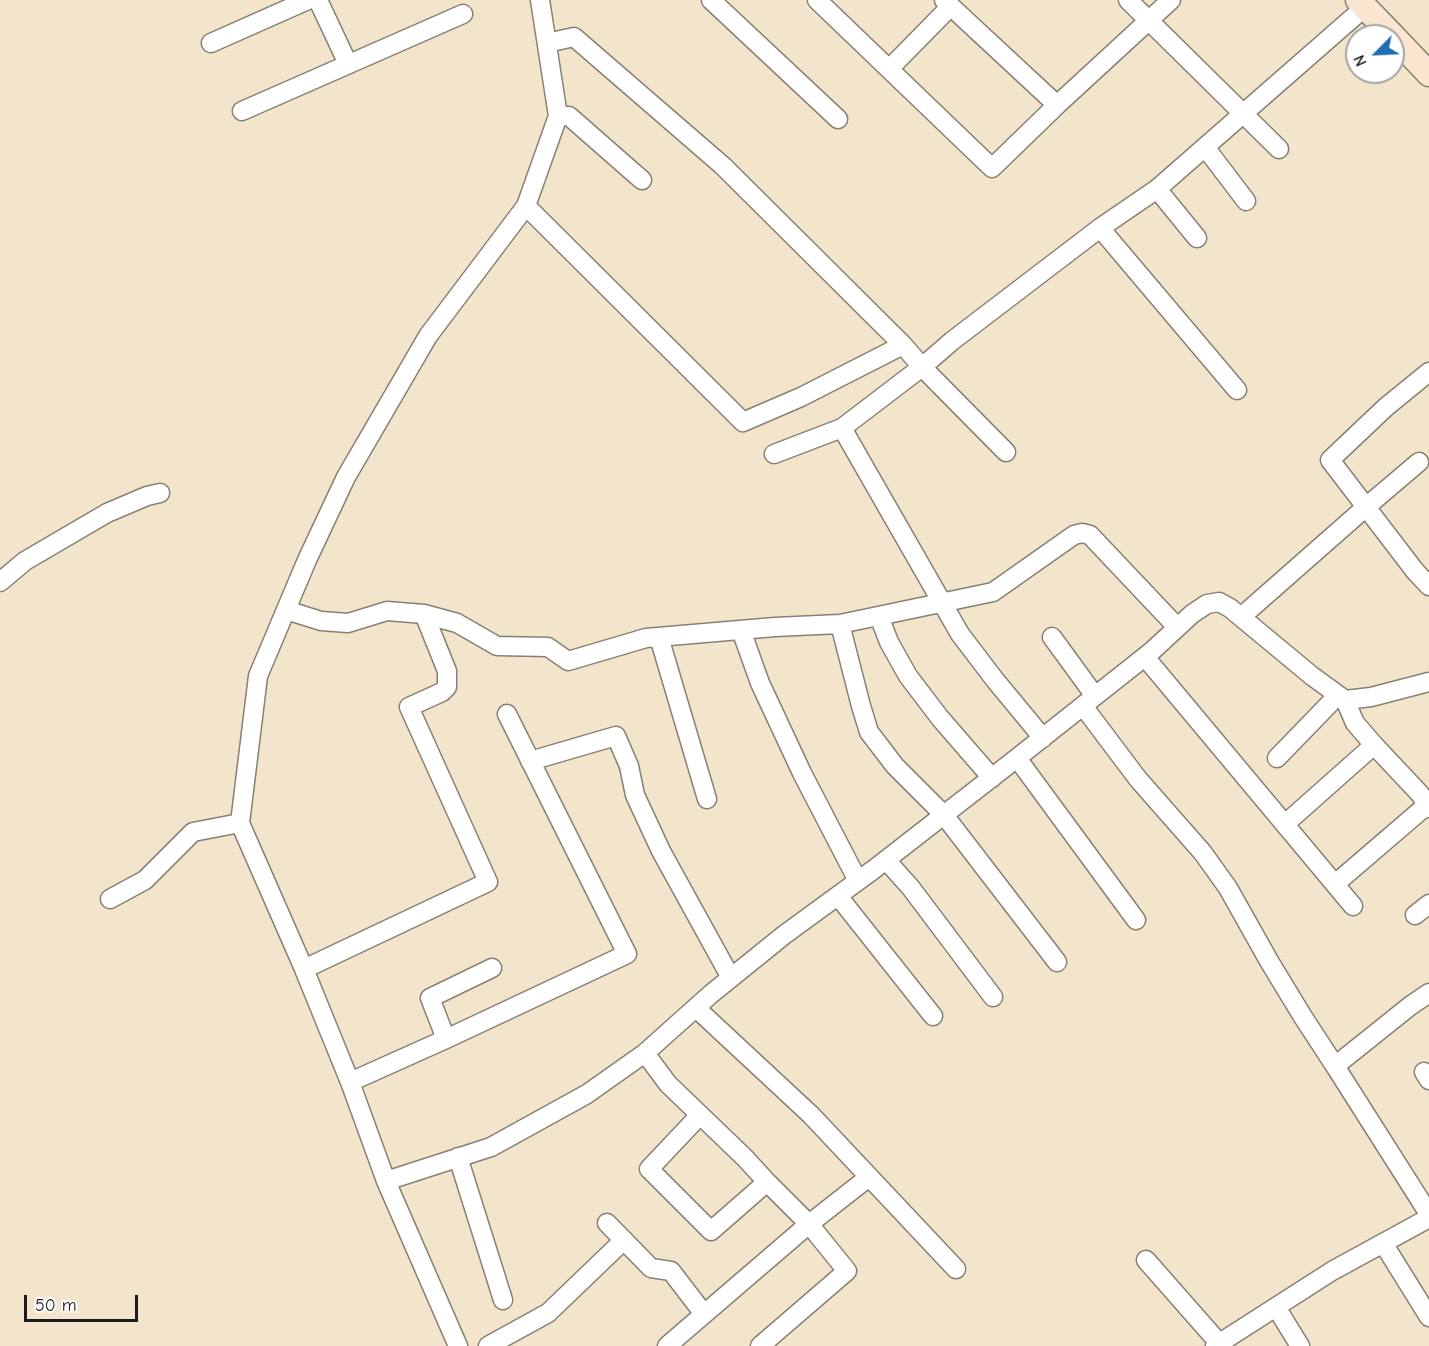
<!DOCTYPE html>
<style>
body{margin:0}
#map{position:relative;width:1429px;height:1346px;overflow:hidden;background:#f2e5cb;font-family:"Comic Neue",sans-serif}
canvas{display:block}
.north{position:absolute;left:1345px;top:24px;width:60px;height:60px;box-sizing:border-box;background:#fff;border:2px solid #a4a4a4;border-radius:50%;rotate:246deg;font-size:16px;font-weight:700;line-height:24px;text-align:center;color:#1c1c1c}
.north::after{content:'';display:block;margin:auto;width:21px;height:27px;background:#1f6fb2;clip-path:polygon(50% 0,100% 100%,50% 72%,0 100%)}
.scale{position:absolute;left:24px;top:1295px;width:114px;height:27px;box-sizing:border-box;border:3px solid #1c1c1c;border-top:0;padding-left:8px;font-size:18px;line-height:21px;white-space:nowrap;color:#1c1c1c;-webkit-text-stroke:4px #fff;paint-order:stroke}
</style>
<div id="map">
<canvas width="1429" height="1346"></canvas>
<div class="north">N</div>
<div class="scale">50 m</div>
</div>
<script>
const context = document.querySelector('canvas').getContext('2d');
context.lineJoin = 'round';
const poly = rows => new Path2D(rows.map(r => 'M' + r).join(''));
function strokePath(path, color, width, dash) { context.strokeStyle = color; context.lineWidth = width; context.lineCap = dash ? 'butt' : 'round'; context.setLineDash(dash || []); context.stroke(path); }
const street = poly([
 [318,0,348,64],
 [711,0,838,119],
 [817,0,992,168,1057,105,1171,0],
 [944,0,1057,105],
 [1128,0,1279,149],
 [211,43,308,0],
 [547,43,574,37,723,166,903,345,922,367,1006,452],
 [889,69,951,6],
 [242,111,463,14],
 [558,116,569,116,642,180],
 [1205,147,1246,201],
 [1157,189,1197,238],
 [526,206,743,422,801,397,903,345],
 [1100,228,1237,390],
 [1429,372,1386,407,1330,460,1415,571,1429,586],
 [842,428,960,634,995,680,1043,738],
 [774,454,842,428,922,367,952,341,1100,228,1157,189,1365,7],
 [0,582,25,561,107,513,147,496,160,493],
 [286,610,321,621,348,623,387,611,424,614,457,623,497,646,548,647,568,661,646,638,775,627,840,624,993,592,1074,535,1082,533,1090,535,1177,627],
 [879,616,889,642,908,676,940,718,992,778],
 [1241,617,1366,507,1419,462],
 [840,624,861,706,869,732,895,766,944,815,1057,962],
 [741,630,760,683,802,773,858,881],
 [659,637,707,799],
 [1052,637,1095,696],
 [1145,657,1353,906],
 [1345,700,1355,723,1374,745,1420,794,1429,808],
 [1083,706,1138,779,1203,853,1228,888,1269,961,1303,1017,1335,1066],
 [1017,758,1136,920],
 [1277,758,1338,695],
 [530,761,616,736,629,766,635,795,661,851,731,978],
 [1285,824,1374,745],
 [886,860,911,888,993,997],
 [1335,884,1427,805],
 [838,896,933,1016],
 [110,899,145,880,193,832,240,823],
 [1415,915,1429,904],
 [304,969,488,882,409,707,442,692,447,687,447,671,424,614],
 [1429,993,1410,1006,1335,1066,1429,1214],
 [696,1008,811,1115,956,1269],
 [446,1039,430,998,492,968],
 [645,1053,668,1084,745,1158,767,1182,809,1224,847,1271,760,1346],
 [1424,1072,1429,1080],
 [350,1082,446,1039,627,954,507,714],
 [700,1115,649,1169,711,1231,767,1182],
 [458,1157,503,1300],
 [386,1181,491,1147,587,1094,645,1053,711,994,784,935,873,870,1017,758,1152,651,1192,614,1207,604,1219,602,1230,608,1312,676,1345,700,1371,697,1429,682],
 [607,1223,651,1268,671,1271,704,1314],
 [1383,1243,1429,1317],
 [1146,1260,1219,1343],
 [1276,1307,1300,1346],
 [458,1346,386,1181,350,1082,304,969,240,823,258,676,307,560,346,477,428,336,526,206,558,116,540,0],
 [488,1346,548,1313,624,1240],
 [667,1346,809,1224,869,1177],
 [1215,1346,1332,1271,1429,1218]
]);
const secondary = poly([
 [1358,0,1393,36],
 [1393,36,1429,74]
]);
strokePath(street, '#878074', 21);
strokePath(secondary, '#878074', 27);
strokePath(street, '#fff', 18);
strokePath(secondary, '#fce5d0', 24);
</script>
